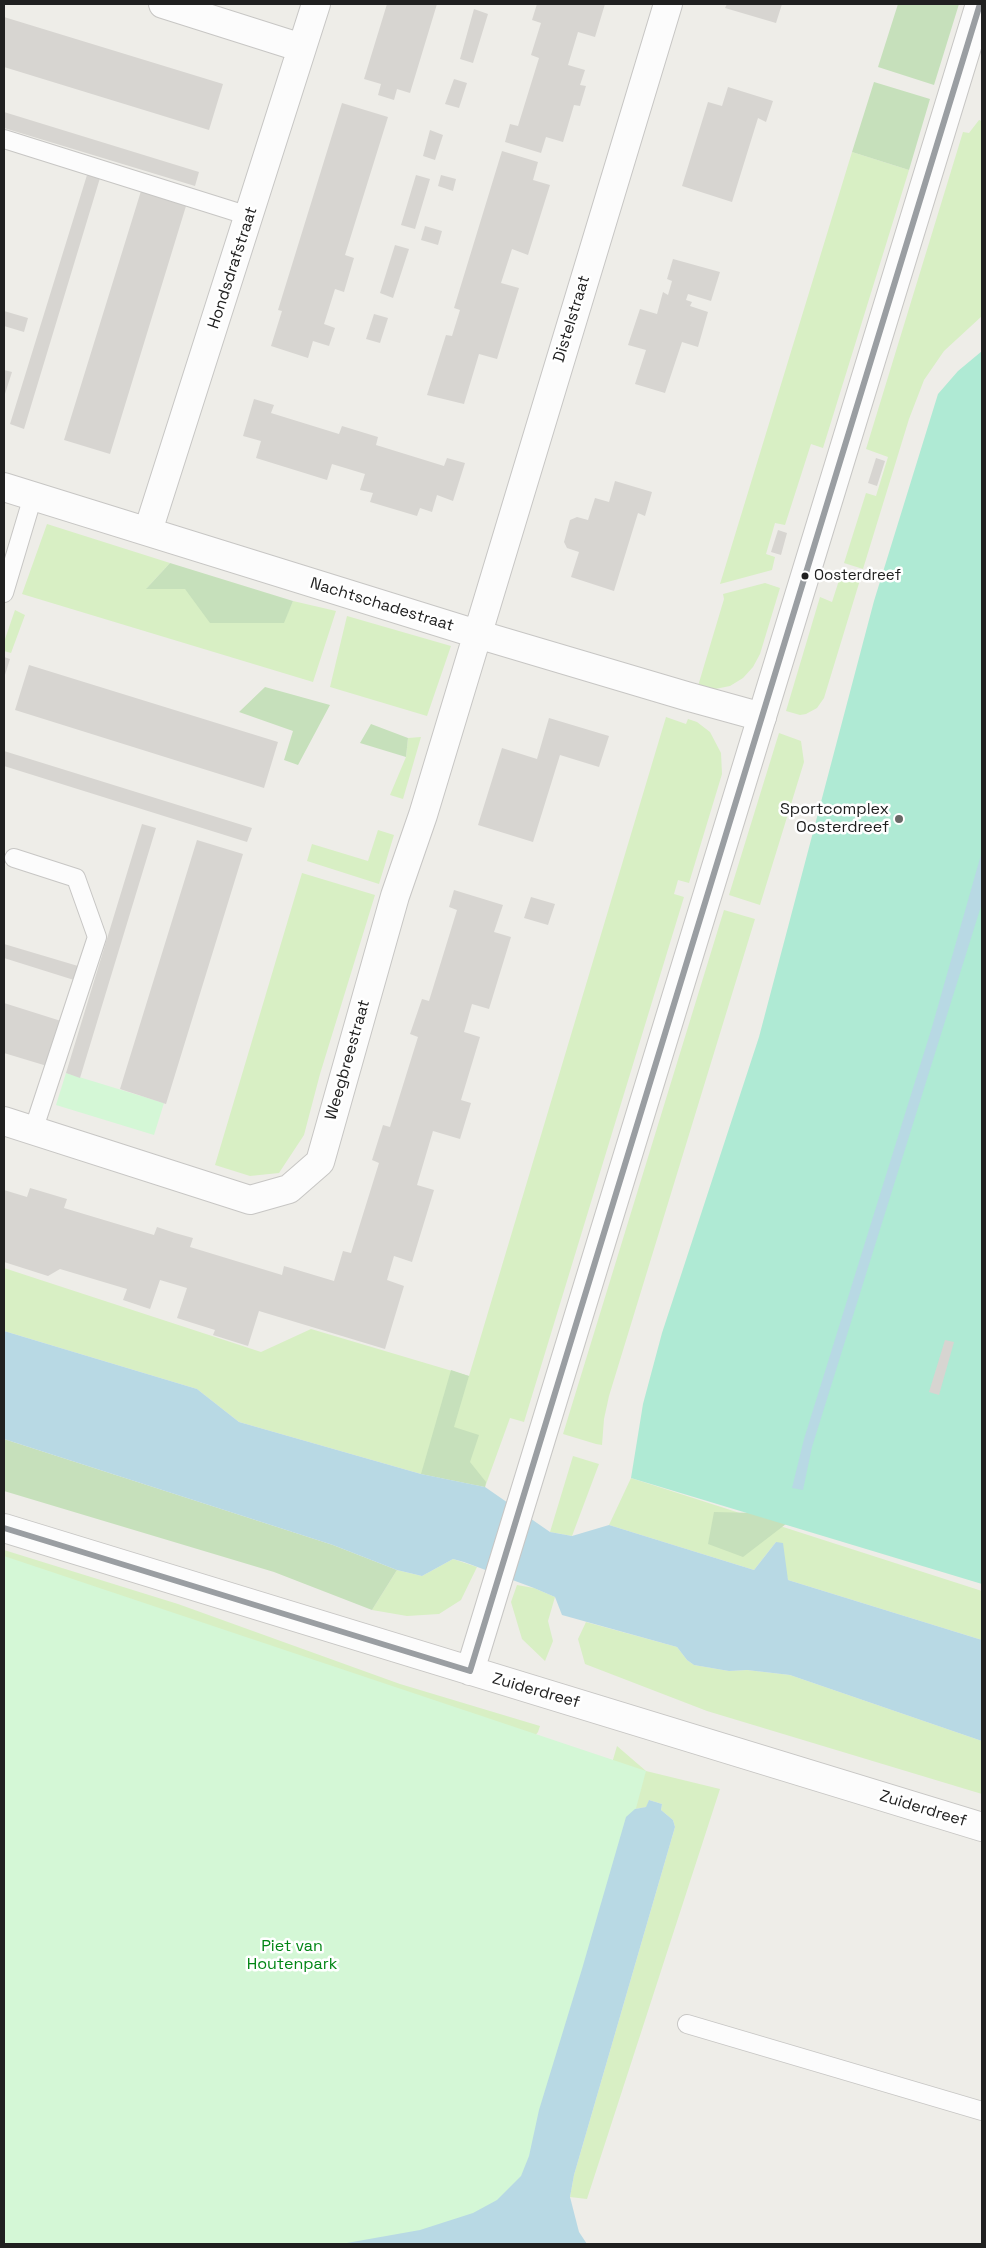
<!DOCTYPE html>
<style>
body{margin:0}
#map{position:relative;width:986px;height:2248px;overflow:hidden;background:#eeede8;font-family:"Space Grotesk",sans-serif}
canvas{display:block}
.frame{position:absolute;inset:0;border:5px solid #202020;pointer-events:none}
</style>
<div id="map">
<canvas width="986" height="2248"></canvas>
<div class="frame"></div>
</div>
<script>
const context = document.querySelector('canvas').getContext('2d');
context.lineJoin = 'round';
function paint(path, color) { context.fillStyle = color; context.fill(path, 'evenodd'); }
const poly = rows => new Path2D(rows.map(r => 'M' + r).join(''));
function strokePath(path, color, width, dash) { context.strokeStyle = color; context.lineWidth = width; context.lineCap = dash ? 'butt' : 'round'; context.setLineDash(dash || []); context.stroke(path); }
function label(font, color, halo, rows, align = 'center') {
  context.font = font + ' "Space Grotesk",sans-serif'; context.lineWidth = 5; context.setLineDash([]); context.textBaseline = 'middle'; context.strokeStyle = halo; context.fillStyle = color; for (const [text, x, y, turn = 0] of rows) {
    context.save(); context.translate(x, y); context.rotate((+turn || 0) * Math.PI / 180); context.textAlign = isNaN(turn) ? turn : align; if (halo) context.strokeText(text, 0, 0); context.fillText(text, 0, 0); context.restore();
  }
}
const grass = poly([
 [979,120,982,121,982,316,944,351,924,380,909,419,863,569,844,563,866,493,876,496,888,457,866,449,963,132,969,133],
 [852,152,909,170,823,448,811,444,785,525,775,523,766,554,775,557,772,570,720,584],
 [47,524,170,563,147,588,185,589,283,623,293,601,336,611,313,682,22,594],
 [841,574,860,580,824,698,817,708,806,714,800,715,786,711,820,597,832,602],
 [765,583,780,588,760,654,753,667,743,678,730,686,715,689,698,686,724,599,723,594],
 [15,610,25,615,11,653,4,651,4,642],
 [347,616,451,646,427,716,330,687],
 [666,717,686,724,688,719,697,722,710,732,721,753,722,774,689,883,678,880,674,894,684,897,524,1422,510,1418,485,1487,421,1474,239,1422,197,1389,4,1331,4,1268,261,1352,311,1329,469,1376],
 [779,733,801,741,804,762,760,905,729,895],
 [421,737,403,799,390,795,406,757,408,738],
 [378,830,394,835,379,884,307,861,312,844,368,861],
 [302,873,375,895,320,1074,304,1135,279,1173,250,1176,215,1165],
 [724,910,755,919,609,1396,604,1419,602,1445,596,1444,563,1434],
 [573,1456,599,1464,572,1536,550,1532],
 [631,1478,982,1591,982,1640,788,1580,776,1542,754,1570,609,1525],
 [4,1550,178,1604,400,1684,540,1726,538,1732,534,1737,4,1580],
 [453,1559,477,1567,461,1600,439,1614,407,1616,372,1610,397,1570,422,1576],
 [517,1585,534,1588,555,1597,548,1621,553,1641,545,1661,522,1639,511,1602],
 [586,1622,677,1647,687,1660,694,1665,729,1671,747,1670,790,1675,982,1741,982,1794,707,1711,585,1664,578,1639],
 [617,1746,646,1771,720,1789,587,2199,570,2197,574,2175,675,1827,673,1820,661,1810,662,1804,649,1800,647,1807,635,1809,626,1817,582,1969,539,2110,529,2156,521,2176,505,2194,491,2205,461,2217,420,2230,341,2244,188,2244,220,2175,251,2138,291,2133,423,2171,496,2140,511,2084,531,2041]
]);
const forest = poly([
 [898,4,959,4,934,85,878,67],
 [874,82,930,99,909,170,852,152],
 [170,563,293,601,284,623,210,623,185,589,146,589],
 [265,687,330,705,298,765,284,760,293,731,239,712],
 [371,724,408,738,406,757,360,743],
 [451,1370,469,1376,454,1427,479,1435,470,1462,486,1482,485,1487,421,1474],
 [4,1439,333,1545,397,1570,372,1610,274,1572,4,1491],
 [714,1512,799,1514,743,1557,708,1544]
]);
const park = poly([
 [66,1073,164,1103,154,1135,56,1105],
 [4,1556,646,1771,524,2226,436,2244,4,2244]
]);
const pitch = poly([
 [982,351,982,1584,631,1478,643,1404,662,1333,759,1037,874,601,938,394,958,371]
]);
const water = poly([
 [982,851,982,903,812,1447,803,1490,792,1488,804,1439,932,1027],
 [4,1331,197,1389,239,1422,421,1474,485,1487,550,1532,572,1536,609,1525,754,1570,776,1542,783,1543,788,1580,982,1640,982,1741,790,1675,747,1670,729,1671,694,1665,687,1660,677,1647,562,1615,555,1597,534,1588,464,1562,453,1559,422,1576,397,1570,333,1545,4,1439],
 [649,1800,662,1804,661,1810,673,1820,675,1827,574,2175,570,2197,579,2232,587,2244,341,2244,420,2230,473,2213,497,2200,521,2176,529,2156,539,2110,582,1969,626,1817,635,1809,646,1807]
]);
const building = poly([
 [387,4,437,4,410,93,397,89,394,100,378,95,381,84,364,79],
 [537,4,605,4,595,37,578,32,568,65,585,70,580,85,586,86,580,106,574,105,563,142,546,137,541,153,505,142,510,124,518,126,539,58,531,55,541,23,532,20],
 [727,4,782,4,776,23,725,8],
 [474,9,488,14,473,63,460,59],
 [4,17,223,84,209,130,4,67],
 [454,79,467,83,459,108,445,104],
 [728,87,773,101,766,122,758,118,732,202,682,186,708,102,722,106],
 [342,103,388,117,345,255,354,258,344,292,335,289,324,324,335,328,329,346,313,341,308,358,271,346,282,311,278,310],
 [4,112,199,172,195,186,4,128],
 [430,130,443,135,435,160,423,156],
 [502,151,538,162,533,180,550,185,528,255,512,249,501,283,519,288,497,359,479,354,464,404,427,395,446,335,452,336,460,310,454,308],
 [87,175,100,178,24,429,10,424],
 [416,175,430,179,415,229,401,225],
 [441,175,456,179,453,191,438,186],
 [141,191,186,206,110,454,64,440],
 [425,226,442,231,438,245,421,240],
 [395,245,409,249,393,298,380,293],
 [673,259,720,272,711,301,688,294,686,300,692,302,690,306,708,312,698,347,682,342,665,393,635,384,646,350,628,345,640,309,657,314,663,292,668,295,672,281,667,279],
 [4,311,28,318,24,332,4,326],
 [374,314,388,318,380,343,366,339],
 [4,370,12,372,4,397],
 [254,399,274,405,271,413,339,434,342,426,378,437,376,445,444,466,447,458,465,463,453,501,437,495,432,512,420,508,417,516,370,502,373,493,360,490,365,474,332,464,327,480,256,458,261,441,243,436],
 [876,458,885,461,877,486,868,483],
 [615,481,652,492,645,516,638,513,614,591,571,577,579,552,567,548,564,542,570,520,577,517,588,520,595,498,609,502],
 [778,530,787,533,781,555,771,552],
 [4,657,10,659,4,678],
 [29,665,278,742,264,788,15,710],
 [549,718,609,736,599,767,560,755,533,842,478,825,502,748,537,759],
 [4,751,252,828,247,842,4,766],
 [142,824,156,828,80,1078,66,1073],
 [197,840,243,854,166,1104,120,1089],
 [454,890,503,905,494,932,511,937,489,1009,472,1004,464,1032,480,1037,461,1100,471,1103,460,1139,433,1131,417,1185,434,1190,412,1262,394,1256,387,1280,404,1286,385,1349,259,1311,248,1346,213,1335,215,1330,177,1318,187,1288,160,1280,150,1309,123,1300,127,1289,60,1269,48,1276,4,1262,4,1190,27,1197,30,1188,67,1199,64,1208,154,1235,157,1227,175,1233,193,1238,190,1247,282,1275,284,1266,334,1281,343,1251,351,1253,379,1163,372,1160,383,1125,390,1127,418,1037,410,1034,422,999,429,1001,457,910,449,907],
 [531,897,555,904,548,925,524,918],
 [4,944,78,966,74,980,4,958],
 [4,1003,61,1021,47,1066,4,1053],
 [945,1340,954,1342,939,1395,929,1392]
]);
const service = poly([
 [4,139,249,216],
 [4,593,33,496],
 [14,858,76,878,97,937,33,1131],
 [687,2024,982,2111]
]);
const minor = poly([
 [163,4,302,48],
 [4,487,477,634,686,696,762,717],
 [148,531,316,4],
 [4,1121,250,1200,289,1189,320,1162,395,896,423,815,668,4]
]);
const tertiary = poly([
 [4,1528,982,1827],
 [470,1671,980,4]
]);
const bus1 = poly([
 [4,1528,470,1671],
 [470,1671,980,4]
]);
const markers = [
 [805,576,4.5,"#202020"],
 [899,819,5,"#686866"]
];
const busNames = [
 ["Oosterdreef",814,576]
];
const streetNames = [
 ["Hondsdrafstraat",233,268,-72],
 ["Distelstraat",572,319,-73],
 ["Nachtschadestraat",382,605,17],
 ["Weegbreestraat",348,1060,-74],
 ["Zuiderdreef",536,1691,16],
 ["Zuiderdreef",923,1809,17]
];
const poiNames = [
 ["Sportcomplex",889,810],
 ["Oosterdreef",889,828]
];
const parkNames = [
 ["Piet van",292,1947],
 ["Houtenpark",292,1965]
];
paint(grass, '#d8efc4');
paint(forest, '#c6e0bb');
paint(park, '#d4f7d6');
paint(pitch, '#afead4');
paint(water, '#b8d9e4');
paint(building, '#d7d5d1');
strokePath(service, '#c7c6c4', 20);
strokePath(minor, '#c7c6c4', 30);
strokePath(tertiary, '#c7c6c4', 30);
strokePath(service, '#fcfcfc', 18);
strokePath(minor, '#fcfcfc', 28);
strokePath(tertiary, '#fcfcfc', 28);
strokePath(bus1, '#9a9ea2', 6);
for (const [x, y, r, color] of markers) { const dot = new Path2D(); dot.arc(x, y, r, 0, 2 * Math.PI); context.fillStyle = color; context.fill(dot); strokePath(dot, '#fff', 2); }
label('15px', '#202020', '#fff', busNames, 'left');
label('16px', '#202020', '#fff', streetNames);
label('16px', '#202020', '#fff', poiNames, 'right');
label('16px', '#018514', '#fff', parkNames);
</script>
